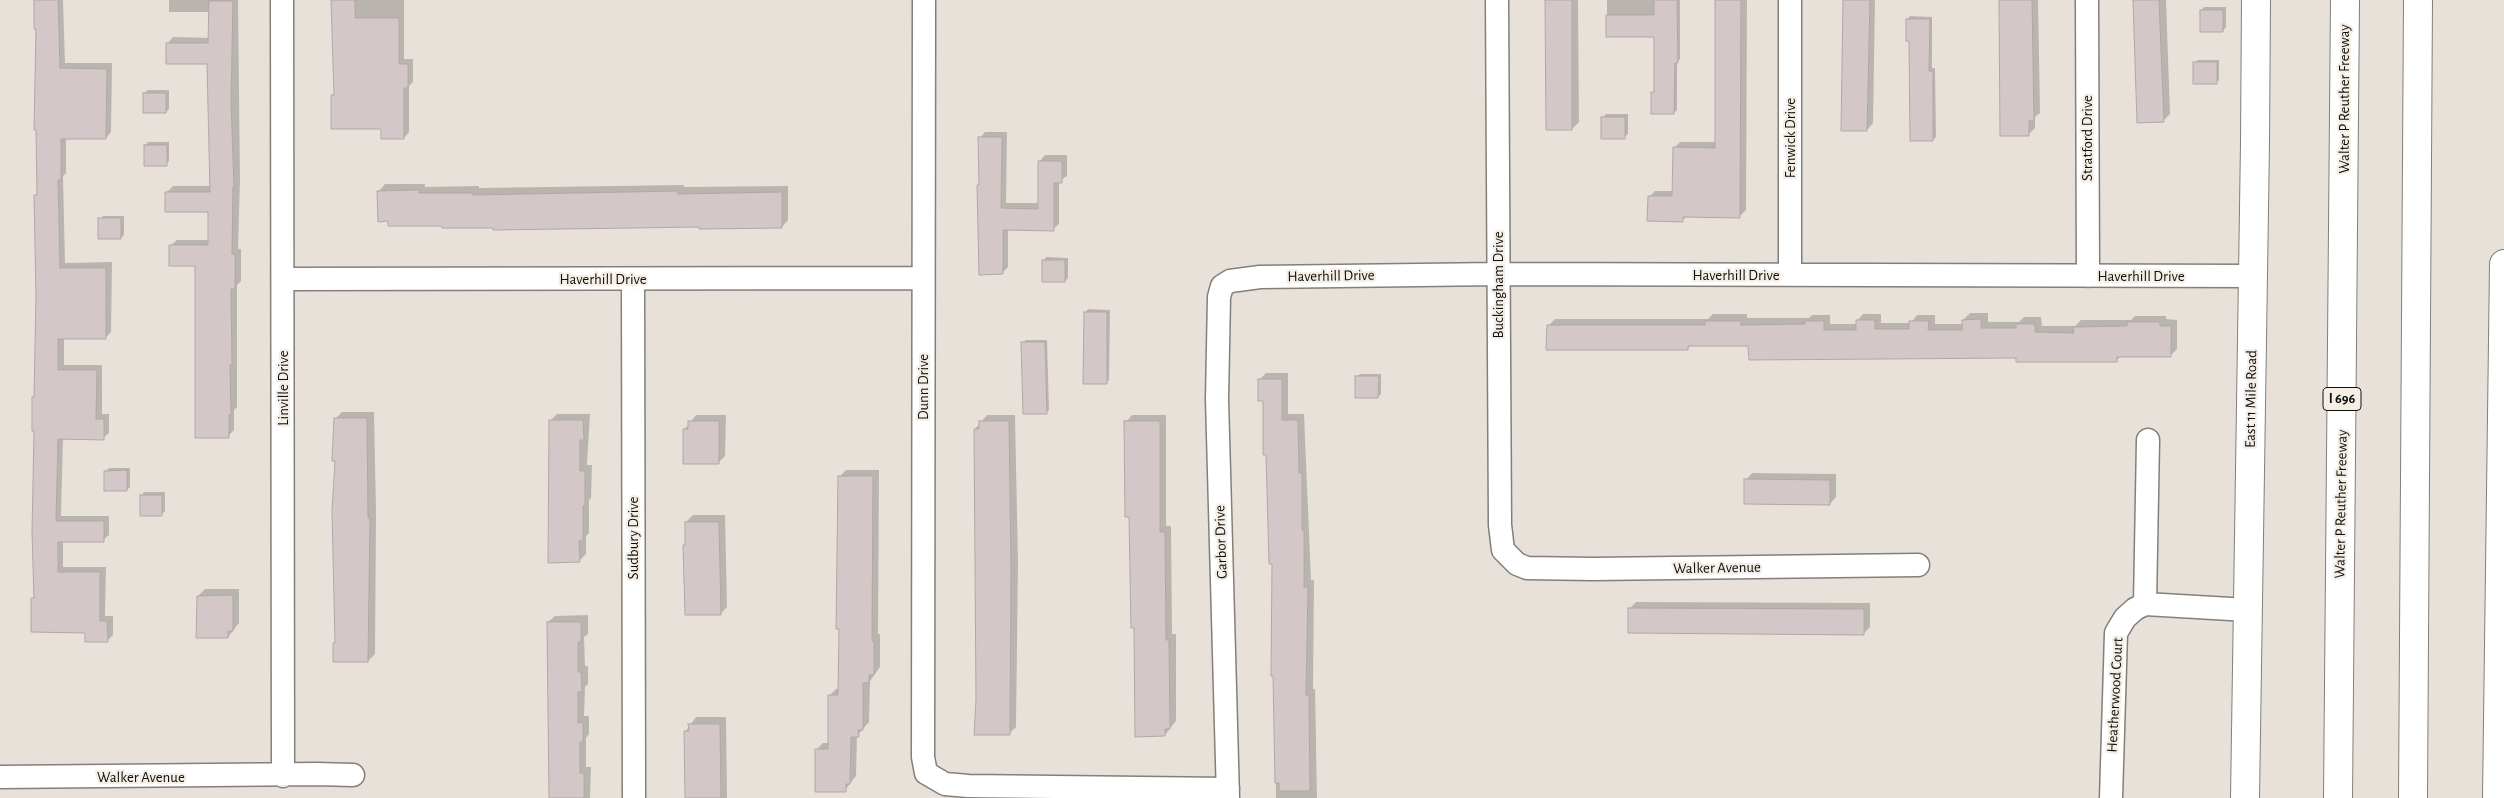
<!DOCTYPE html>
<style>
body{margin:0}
canvas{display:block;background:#e7e1da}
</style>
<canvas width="2504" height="798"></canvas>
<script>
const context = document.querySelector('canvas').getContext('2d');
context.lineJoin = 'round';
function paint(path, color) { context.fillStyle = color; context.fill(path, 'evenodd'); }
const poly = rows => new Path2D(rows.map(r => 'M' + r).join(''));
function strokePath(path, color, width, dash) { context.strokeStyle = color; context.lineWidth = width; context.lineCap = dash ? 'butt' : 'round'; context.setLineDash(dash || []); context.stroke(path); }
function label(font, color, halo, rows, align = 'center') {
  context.font = font + ' "Alegreya Sans",sans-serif'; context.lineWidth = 4.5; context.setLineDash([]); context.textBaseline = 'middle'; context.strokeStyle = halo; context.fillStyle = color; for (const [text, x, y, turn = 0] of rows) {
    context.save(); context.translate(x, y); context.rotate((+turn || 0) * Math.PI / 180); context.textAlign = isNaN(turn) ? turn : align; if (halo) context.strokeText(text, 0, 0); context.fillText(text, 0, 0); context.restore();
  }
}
const shadow = poly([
 [36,0,63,0,65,63,112,63,111,132,106,138,66,138,66,173,63,176,65,263,112,262,111,332,105,338,64,338,64,365,102,365,102,414,109,414,109,433,103,438,63,438,62,476,61,516,109,516,109,535,103,540,63,541,63,567,106,567,105,616,113,616,113,635,107,641,86,631,33,599,35,596,36,430,33,397,35,395,37,296,35,196,38,193,38,129,35,129],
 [169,0,238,0,240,180,238,249,241,249,241,281,237,285,237,407,234,410,234,430,228,436,196,265,170,246,177,240,209,240,210,211,167,192,173,186,211,186,208,63,167,44,173,37,210,38,210,12,169,12],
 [332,0,404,0,404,59,413,59,413,82,409,86,409,132,404,138,382,128,332,95,335,93],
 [1547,0,1578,0,1579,122,1572,129],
 [1607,0,1680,0,1680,59,1677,62,1677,110,1674,113,1652,93,1655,90,1656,36,1607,36],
 [1717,0,1747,0,1746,210,1739,217,1687,216,1683,220,1649,197,1655,191,1674,191,1674,148,1680,142,1716,142,1715,49],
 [1844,0,1875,0,1873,123,1867,130],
 [2000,0,2038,0,2040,113,2035,117,2035,128,2028,135],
 [2135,0,2166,0,2170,114,2163,121],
 [2204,7,2226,7,2226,27,2223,31,2201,10],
 [1910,16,1932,17,1932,68,1935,68,1936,137,1933,140,1907,20],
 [2198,60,2219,60,2219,80,2216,83,2195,63],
 [148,90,169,90,169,109,166,112,144,93],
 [1606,114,1628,114,1628,134,1624,137,1603,117],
 [985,132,1007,132,1006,203,1039,203,1040,161,1045,155,1067,155,1067,176,1059,181,1059,224,1053,229,1008,229,1008,267,1002,273,978,186,980,184,980,138],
 [148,142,169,142,169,161,166,164,145,145],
 [385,184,425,184,425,187,479,186,479,188,684,185,684,187,788,186,788,220,782,227,443,227,443,224,389,220,379,191],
 [103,216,124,216,124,235,121,238,100,219],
 [1046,257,1068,258,1068,278,1065,281,1043,261],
 [1088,309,1110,310,1109,380,1106,383,1085,313],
 [1970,313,1988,313,1988,322,2019,322,2024,317,2041,317,2042,326,2075,326,2081,320,2131,320,2135,316,2166,316,2166,319,2177,320,2177,349,2170,356,2121,356,2116,361,1750,345,1692,345,1687,349,1548,326,1555,319,1708,319,1713,314,1747,314,1747,318,1809,318,1812,315,1830,315,1830,324,1857,324,1857,321,1863,314,1881,314,1881,323,1911,323,1917,315,1935,315,1935,324,1963,324,1963,320],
 [1026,340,1047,340,1049,410,1046,413,1023,343],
 [1266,373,1288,373,1288,414,1304,414,1311,580,1314,580,1313,689,1315,689,1317,798,1276,798,1274,563,1264,400,1259,380],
 [1360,374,1381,374,1381,394,1378,397,1356,377],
 [342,412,374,412,376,512,375,654,368,661,334,643,336,641,335,419],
 [557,414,590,414,587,465,592,465,591,498,589,500,589,533,586,536,586,554,579,561,550,421],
 [696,415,726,415,725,456,719,462,684,430],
 [987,415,1015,415,1018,563,1016,727,1009,734,975,429],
 [1132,415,1166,415,1166,526,1171,526,1172,634,1176,634,1176,721,1165,735,1135,627,1126,422],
 [109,468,130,468,130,487,127,490,106,471],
 [846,470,879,470,878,634,880,634,880,667,870,681,869,722,857,736,856,776,845,790,816,750,823,743,829,743,829,696,836,689,840,689,839,477],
 [1752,473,1836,474,1836,497,1830,504,1746,480],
 [144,492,165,492,165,511,162,514,141,496],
 [693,515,725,515,727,607,720,614,684,545,686,543,686,522],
 [205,589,239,589,239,623,228,637,198,596],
 [1636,602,1870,603,1870,627,1864,633,1629,609],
 [588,615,588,634,584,637,585,666,588,666,588,684,585,687,584,716,589,716,589,734,586,738,586,767,591,767,590,798,549,798,548,622,555,616],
 [696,717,726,717,727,798,685,798,685,732]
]);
const building = poly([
 [34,0,58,0,60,68,107,69,106,139,61,139,61,180,58,180,60,268,106,268,106,339,58,339,58,370,97,370,96,419,104,419,104,440,58,439,56,521,104,521,104,542,58,542,58,572,100,572,100,621,107,621,108,642,85,642,85,633,31,632,31,598,34,598,32,532,34,431,32,431,32,397,34,397,36,296,34,195,37,195,36,130,34,130,36,29,34,29,34,0],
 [331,0,355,0,355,18,399,18,399,64,408,64,408,88,404,88,404,139,381,139,381,129,331,129,331,95,334,95,331,0],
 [1545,0,1572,0,1572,130,1546,130,1545,0],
 [1654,0,1677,0,1678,63,1675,63,1674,114,1651,114,1651,92,1654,92,1654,37,1606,37,1606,15,1654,15,1654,0],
 [1715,0,1741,0,1740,218,1683,217,1683,222,1647,221,1648,196,1672,196,1673,147,1715,148,1715,0],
 [1843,0,1870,0,1867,131,1841,131,1843,0],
 [1999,0,2032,0,2034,121,2029,120,2029,136,2000,136,1999,0],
 [2133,0,2159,0,2164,122,2137,123,2133,0],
 [209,1,233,1,231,101,234,187,233,187,232,254,235,254,235,289,231,289,232,365,230,365,231,415,229,415,229,438,195,438,195,266,169,266,169,245,208,245,208,212,165,212,165,192,210,192,207,64,166,64,166,43,208,43,209,1],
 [2200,10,2223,10,2223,32,2200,32,2200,10],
 [1906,19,1930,19,1929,71,1933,71,1933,141,1910,141,1909,41,1906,41,1906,19],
 [2193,62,2217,62,2217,84,2193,84,2193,62],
 [143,93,166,93,166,113,143,113,143,93],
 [1601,117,1625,117,1625,139,1601,139,1601,117],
 [978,137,1002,137,1001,208,1038,209,1038,161,1062,161,1062,183,1054,183,1054,231,1003,230,1003,274,979,275,977,185,979,185,978,137],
 [144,145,167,145,167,166,144,166,144,145],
 [419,190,419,193,473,193,473,195,678,191,678,194,782,192,782,228,699,229,699,227,493,230,493,228,442,228,442,226,388,226,388,221,378,222,377,191,419,190],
 [98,218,121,218,121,239,98,239,98,218],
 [1042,260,1065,260,1065,282,1042,282,1042,260],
 [1084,312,1107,312,1107,384,1083,384,1084,312],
 [1981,319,1981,328,2016,328,2016,324,2035,324,2035,332,2074,333,2073,327,2127,326,2127,322,2160,322,2160,326,2171,326,2171,357,2117,357,2117,362,2016,362,2016,358,1749,360,1748,346,1688,346,1688,350,1546,350,1547,325,1705,325,1705,321,1741,321,1741,325,1805,324,1805,321,1824,321,1824,330,1856,330,1856,320,1875,320,1875,329,1909,329,1909,321,1929,321,1928,330,1962,330,1962,320,1981,319],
 [1021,342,1045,342,1047,414,1023,414,1021,342],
 [1355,376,1379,376,1378,398,1355,398,1355,376],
 [1258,379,1282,379,1282,420,1298,420,1299,473,1302,473,1302,530,1304,530,1304,587,1308,587,1306,695,1309,695,1310,791,1279,791,1279,783,1275,783,1273,676,1271,676,1272,564,1269,564,1266,455,1263,455,1263,401,1258,401,1258,379],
 [334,418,367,418,368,518,370,518,368,662,333,662,333,643,335,643,332,511,335,461,332,461,334,418],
 [549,420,583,420,584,440,580,440,580,471,585,471,585,506,583,506,583,541,579,541,580,562,548,563,549,420],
 [688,421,719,421,719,464,683,464,683,429,688,429,688,421],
 [979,421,1009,421,1011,570,1010,735,974,735,976,700,974,429,979,429,979,421],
 [1124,421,1160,421,1160,532,1165,532,1166,640,1169,640,1170,729,1165,729,1165,736,1135,737,1134,628,1131,628,1129,517,1125,517,1124,421],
 [127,470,127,491,104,491,104,471,127,470],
 [838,476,873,476,872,641,874,641,874,675,869,675,869,683,863,683,863,730,858,730,859,737,851,737,850,784,846,784,846,792,815,792,815,749,828,749,828,695,838,695,839,629,836,629,838,476],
 [1744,479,1830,480,1830,505,1744,504,1744,479],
 [140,495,162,495,162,516,140,516,140,495],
 [685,522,719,522,721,615,685,615,683,545,685,545,685,522],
 [233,595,233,631,228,631,228,638,196,638,197,596,233,595],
 [1628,608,1864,609,1864,635,1628,633,1628,608],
 [547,622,581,622,581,642,578,642,578,672,581,672,582,692,578,692,578,723,583,722,583,742,580,742,580,773,584,773,584,798,549,798,547,622],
 [688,724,720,724,721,798,685,798,684,731,689,731,688,724]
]);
const minor = poly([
 [282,0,283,776],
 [924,0,923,757,926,773,945,784,968,786,1228,789],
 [1497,0,1500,525,1503,550,1517,564,1527,568,1593,569,1918,565],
 [2087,0,2088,276],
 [1790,275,1790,0],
 [283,279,923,278],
 [633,279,634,798],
 [2145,604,2148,440],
 [0,777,316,774,353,775],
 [1228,798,1217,399,1219,297,1222,286,1230,281,1260,277,1498,274,2252,276],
 [2111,798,2116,633,2125,618,2135,609,2145,604,2248,610]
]);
const secondary = poly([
 [2245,798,2255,143,2256,0],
 [2497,798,2504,264]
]);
const motorway = poly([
 [2338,798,2345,0],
 [2413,798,2418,0]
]);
const shields = [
 [2342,399,38]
];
const shieldNames = [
 ["I 696",2342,399]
];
const streetNames = [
 ["Walter P Reuther Freeway",2344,99,-90],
 ["Fenwick Drive",1790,138,-90],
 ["Stratford Drive",2087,138,-90],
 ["Haverhill Drive",1736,275],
 ["Haverhill Drive",1331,276,-1],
 ["Haverhill Drive",2141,276],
 ["Haverhill Drive",603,279],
 ["Buckingham Drive",1498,285,-90],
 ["Dunn Drive",923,387,-90],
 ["Linville Drive",283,388,-90],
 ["East 11 Mile Road",2251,399,-89],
 ["Walter P Reuther Freeway",2341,504,-89],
 ["Sudbury Drive",633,538,-90],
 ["Garbor Drive",1221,542,-92],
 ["Walker Avenue",1717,568,-1],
 ["Heatherwood Court",2115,695,-87],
 ["Walker Avenue",141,777]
];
paint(shadow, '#0003');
paint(building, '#d3c8c7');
strokePath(building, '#b2a7a7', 1);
strokePath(minor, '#847f78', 25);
strokePath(secondary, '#847f78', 30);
strokePath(motorway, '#847f78', 30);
strokePath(minor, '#fff', 22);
strokePath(secondary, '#fff', 28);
strokePath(motorway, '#fff', 28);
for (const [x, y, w] of shields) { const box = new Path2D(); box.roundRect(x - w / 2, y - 11.5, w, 23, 4); context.fillStyle = '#f4eee7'; context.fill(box); strokePath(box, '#100e0b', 1); }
label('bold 14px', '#100e0b', null, shieldNames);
label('15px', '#100e0b', '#f4eee7', streetNames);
</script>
